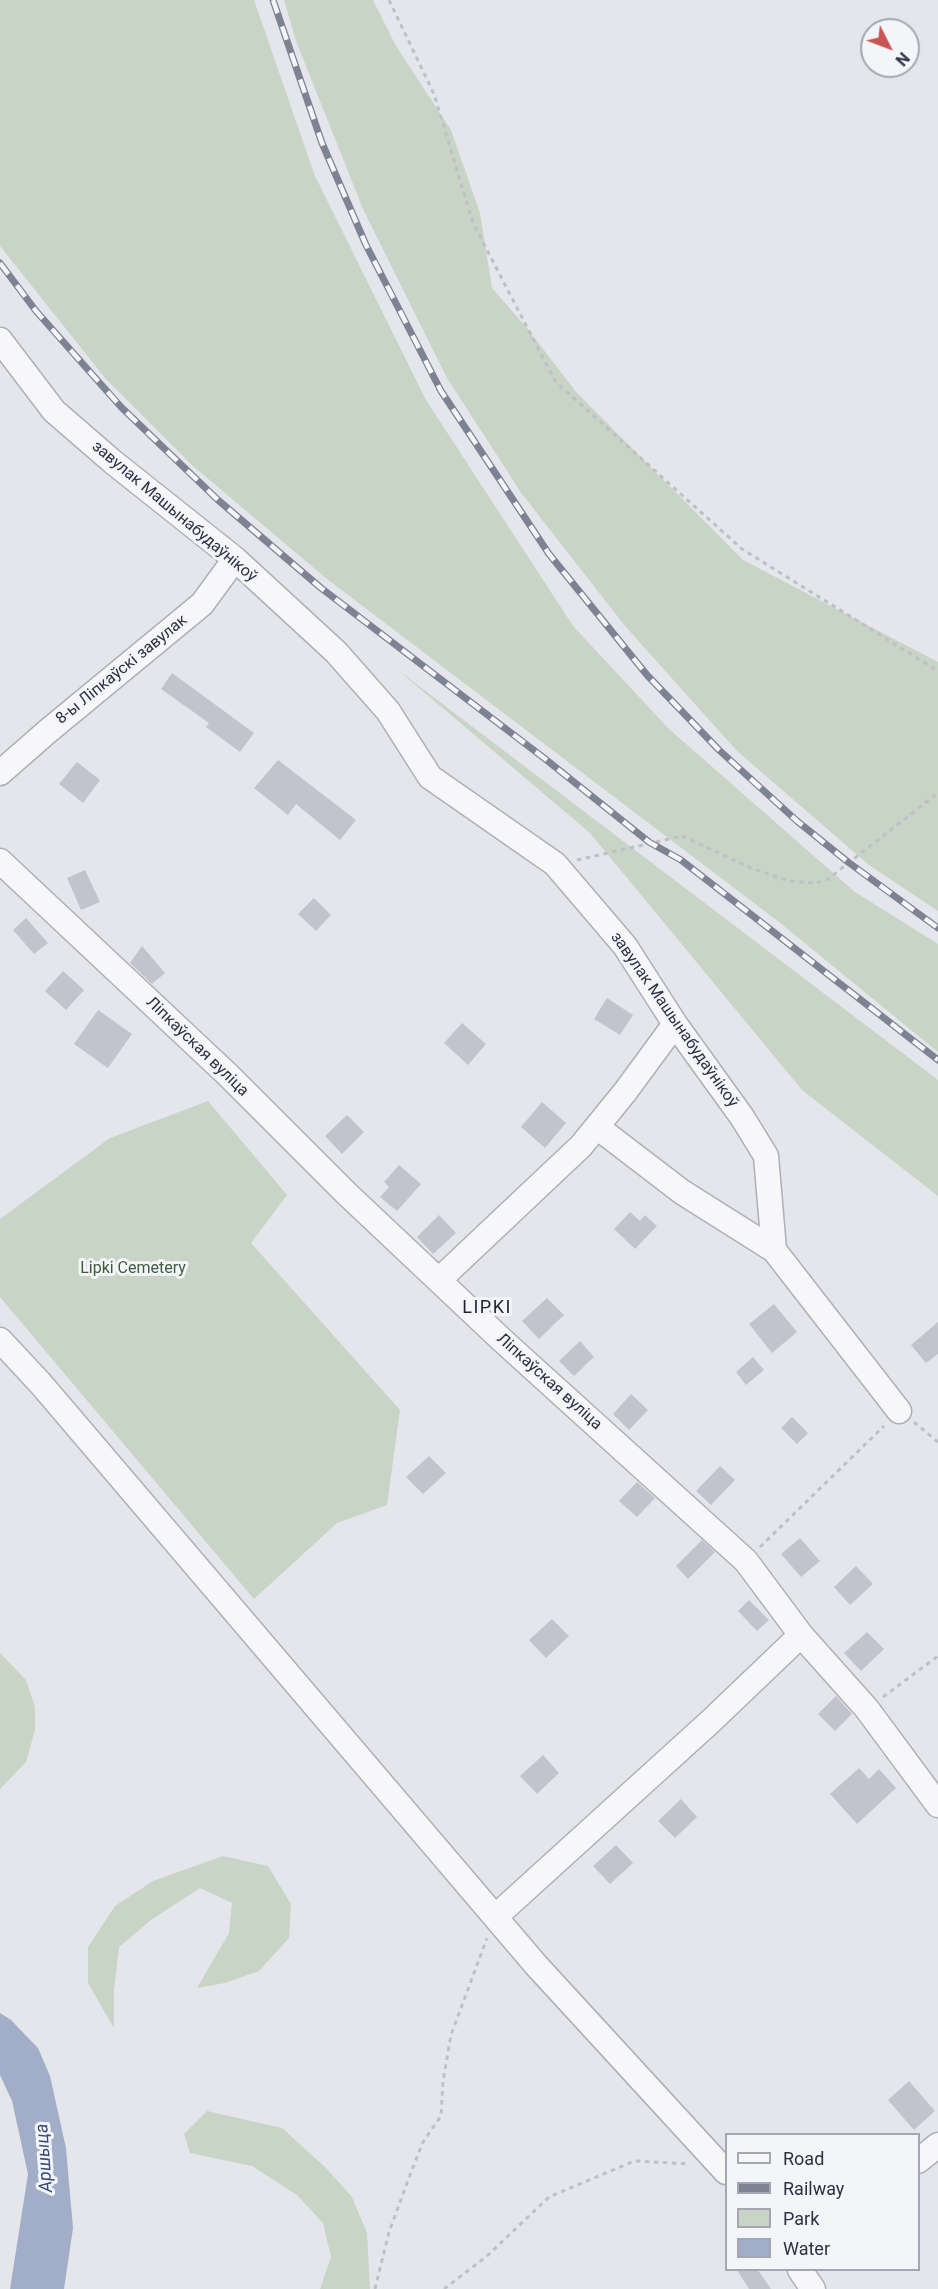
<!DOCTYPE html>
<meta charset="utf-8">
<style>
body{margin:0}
#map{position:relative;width:938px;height:2289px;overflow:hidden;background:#e4e6eb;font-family:Roboto,sans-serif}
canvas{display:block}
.legend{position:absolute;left:725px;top:2133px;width:195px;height:138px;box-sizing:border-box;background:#f4f5f8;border:2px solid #a4a7af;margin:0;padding:8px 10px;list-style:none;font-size:18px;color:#2d3142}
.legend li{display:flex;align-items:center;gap:12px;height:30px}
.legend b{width:30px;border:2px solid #a4a7af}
.north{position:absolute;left:860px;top:18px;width:60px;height:60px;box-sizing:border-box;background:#f4f5f8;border:2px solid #a4a7af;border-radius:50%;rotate:132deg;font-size:16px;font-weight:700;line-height:24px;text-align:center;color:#2d3142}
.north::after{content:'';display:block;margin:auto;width:21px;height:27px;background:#c65553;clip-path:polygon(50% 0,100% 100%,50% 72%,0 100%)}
</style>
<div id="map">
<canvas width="938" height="2289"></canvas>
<ul class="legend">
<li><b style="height:8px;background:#f7f7f9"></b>Road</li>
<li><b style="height:8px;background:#7e8393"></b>Railway</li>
<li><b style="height:16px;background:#c7d4c6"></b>Park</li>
<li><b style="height:16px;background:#a2aec8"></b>Water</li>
</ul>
<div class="north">N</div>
</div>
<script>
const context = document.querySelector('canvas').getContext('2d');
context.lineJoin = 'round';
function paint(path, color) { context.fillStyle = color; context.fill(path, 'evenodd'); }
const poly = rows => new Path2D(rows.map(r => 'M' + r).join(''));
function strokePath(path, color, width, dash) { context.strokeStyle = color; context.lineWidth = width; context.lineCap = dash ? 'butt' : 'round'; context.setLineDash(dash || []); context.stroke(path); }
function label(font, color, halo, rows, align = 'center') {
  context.font = font + ' Roboto,sans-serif'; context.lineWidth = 6; context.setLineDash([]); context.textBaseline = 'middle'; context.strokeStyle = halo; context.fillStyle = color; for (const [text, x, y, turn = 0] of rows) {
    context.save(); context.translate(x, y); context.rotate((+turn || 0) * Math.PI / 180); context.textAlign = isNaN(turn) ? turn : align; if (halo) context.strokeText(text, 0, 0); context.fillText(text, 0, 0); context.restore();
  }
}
const green = poly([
 [0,0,254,0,315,176,426,400,573,626,669,729,855,892,938,944,938,1052,779,922,327,579,193,466,105,378,0,246],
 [284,0,373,0,396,46,451,130,480,213,492,288,526,327,577,393,743,560,938,662,938,911,869,865,737,751,625,626,522,494,447,378,363,209,296,41],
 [399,671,938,1080,938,1196,802,1090,590,833],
 [208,1101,287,1195,251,1243,400,1410,387,1505,337,1523,254,1599,0,1297,0,1219,110,1138],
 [0,1653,26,1680,35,1707,35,1730,26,1762,0,1789],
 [223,1856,268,1866,291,1904,289,1938,259,1971,225,1983,197,1988,229,1933,232,1903,200,1888,151,1920,119,1947,114,1991,114,2028,88,1983,88,1947,115,1906,153,1881],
 [207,2111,282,2128,326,2168,352,2197,367,2233,370,2289,320,2289,331,2257,323,2223,297,2195,252,2166,190,2153,184,2134]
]);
const water = poly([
 [0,2013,11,2020,38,2048,50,2076,66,2148,73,2228,64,2289,10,2289,28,2174,12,2101,0,2075]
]);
const building = poly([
 [172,673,254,733,240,752,206,727,209,723,161,689],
 [278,760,356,820,340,840,296,804,288,815,254,788],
 [77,762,100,780,83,803,59,784],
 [85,870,100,902,81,910,67,878],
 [314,898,331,915,316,931,298,914],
 [26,918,48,943,34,954,13,930],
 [142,946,165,973,152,984,130,963],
 [63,971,84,990,66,1010,45,991],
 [607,998,633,1015,620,1035,594,1019],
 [98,1010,132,1034,108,1068,74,1044],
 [462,1023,486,1044,468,1065,444,1043],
 [542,1102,566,1123,545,1148,521,1127],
 [347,1115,364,1132,342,1154,325,1136],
 [399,1165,421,1184,397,1211,380,1197,389,1187,384,1182],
 [630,1212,640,1221,645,1215,657,1226,635,1249,614,1229],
 [439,1215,456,1233,433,1254,417,1237],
 [547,1298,564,1315,539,1339,522,1321],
 [774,1304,797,1332,772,1353,749,1324],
 [938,1322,938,1354,926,1363,911,1345],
 [580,1341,594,1357,574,1376,559,1361],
 [753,1357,764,1370,746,1385,736,1372],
 [631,1394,648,1410,629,1430,613,1414],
 [792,1417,808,1433,797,1444,781,1428],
 [429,1456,446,1473,423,1494,406,1477],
 [720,1466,735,1480,711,1505,696,1491],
 [637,1482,655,1498,637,1517,619,1501],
 [800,1538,820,1561,801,1577,781,1554],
 [702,1540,715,1552,688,1579,676,1566],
 [856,1566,873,1584,850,1605,834,1587],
 [749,1600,769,1620,757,1631,738,1611],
 [552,1619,569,1636,546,1658,529,1640],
 [867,1632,884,1649,861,1671,844,1653],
 [836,1696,852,1714,835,1731,818,1714],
 [543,1755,559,1773,537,1794,520,1776],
 [859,1768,869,1779,879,1769,896,1788,857,1824,830,1794],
 [681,1799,697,1817,675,1838,658,1821],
 [616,1845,633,1863,610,1884,593,1866],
 [909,2081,935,2111,914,2130,888,2100],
 [737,2270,758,2270,771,2289,749,2289]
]);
const path = poly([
 [389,0,434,94,473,223,555,381,742,549,938,671],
 [577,860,682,836,751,868,789,881,816,883,828,879,938,793],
 [914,1422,938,1442],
 [760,1547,884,1426],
 [883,1697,938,1656],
 [375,2289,389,2232,410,2175,423,2142,441,2116,443,2081,451,2035,487,1938],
 [444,2289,487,2256,549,2197,634,2161,689,2164]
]);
const minor = poly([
 [0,340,54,411,113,462,235,559,336,652,388,711,430,777,555,864,625,946,675,1024,742,1117,766,1156,774,1250,899,1411],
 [0,773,48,731,202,604,235,559],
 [0,861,227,1074,346,1193,503,1341,746,1561,801,1635,867,1709,938,1805],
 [597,1127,682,1192,774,1250],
 [440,1279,581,1146,625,1092,675,1024],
 [0,1340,41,1384,536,1965,726,2172],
 [495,1917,711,1721,801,1635],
 [918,2161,938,2145],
 [800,2270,813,2289]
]);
const rail = poly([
 [273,0,322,143,366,245,441,391,549,554,647,675,719,750,797,821,848,862,938,928],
 [0,263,36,311,121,407,218,500,321,588,544,758,649,842,681,860,938,1060]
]);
const streetNames = [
 ["завулак Машынабудаўнікоў",174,512,40],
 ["8-ы Ліпкаўскі завулак",122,670,-39],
 ["завулак Машынабудаўнікоў",674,1020,55],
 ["Ліпкаўская вуліца",197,1047,44],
 ["Ліпкаўская вуліца",549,1382,42]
];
const parkNames = [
 ["Lipki Cemetery",133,1269]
];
const neighbourhoodNames = [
 ["LIPKI",487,1308]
];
const waterNames = [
 ["Аршыца",45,2158,-94]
];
paint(green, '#c7d4c6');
paint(water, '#a2aec8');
paint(building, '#c2c4cd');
strokePath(minor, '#adb0b8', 27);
strokePath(path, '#bec0c6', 3, [4.5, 4.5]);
strokePath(minor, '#f7f7f9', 24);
strokePath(rail, '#7e8393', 7);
strokePath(rail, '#f4f5f8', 4.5, [14]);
label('16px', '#2d3142', '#f4f5f8', streetNames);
label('16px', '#3c5d3b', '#f4f5f8', parkNames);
context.letterSpacing = '1.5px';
label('18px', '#1f2233', '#f4f5f8', neighbourhoodNames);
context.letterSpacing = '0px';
label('italic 18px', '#394a74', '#f4f5f8', waterNames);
</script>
